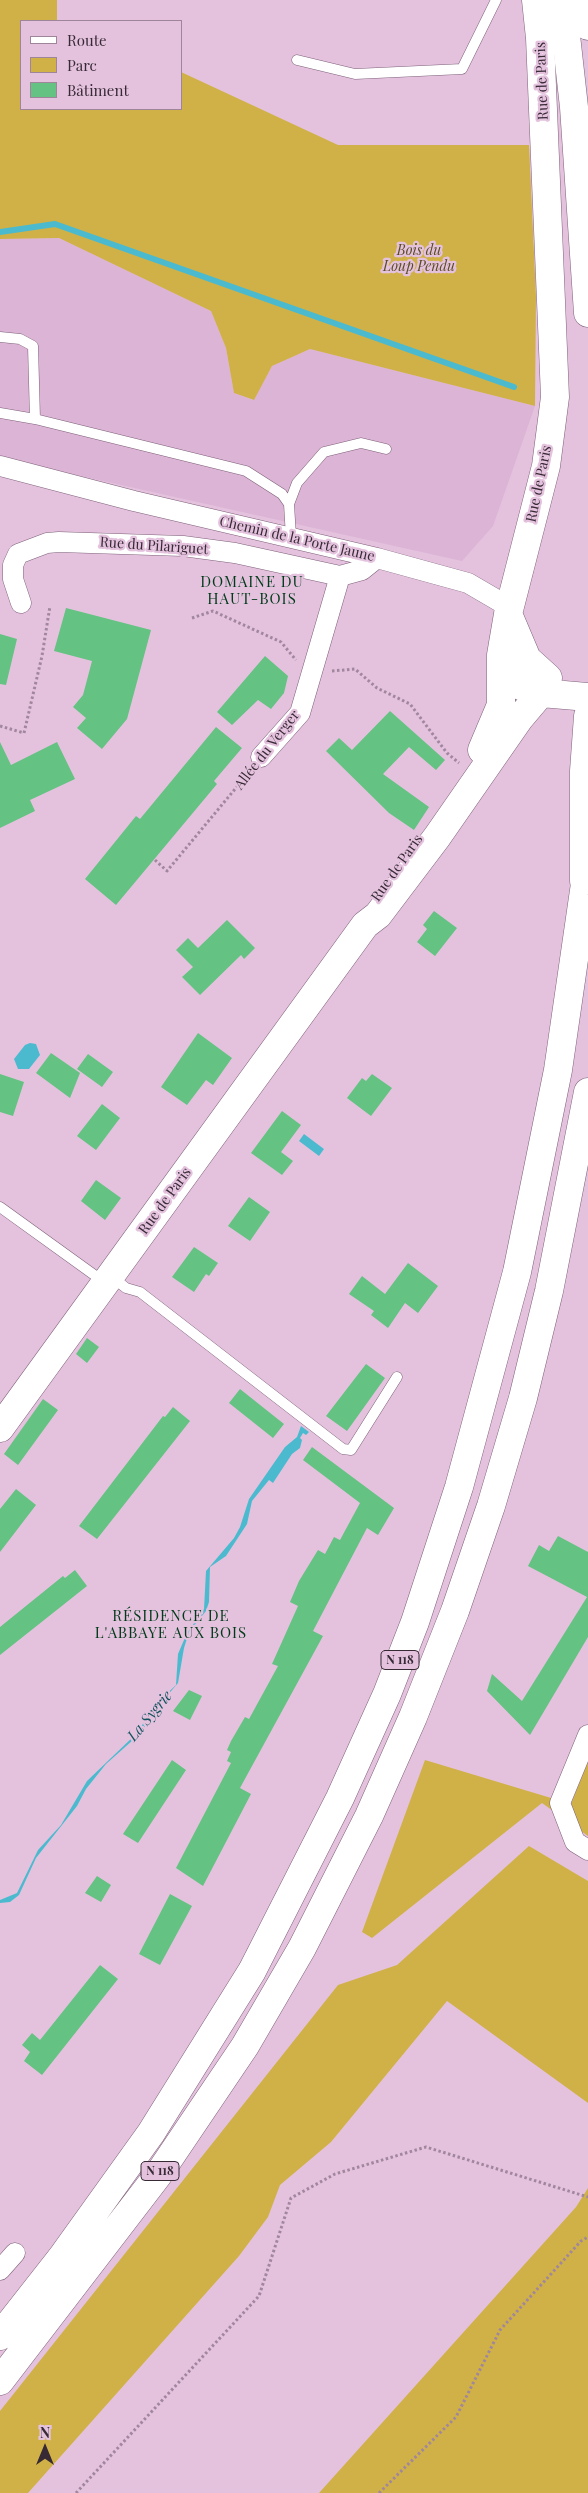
<!DOCTYPE html>
<meta charset="utf-8">
<style>
body{margin:0}
#map{position:relative;width:588px;height:2493px;overflow:hidden;background:#e4c2de;font-family:"Playfair Display",serif}
canvas{display:block}
.legend{position:absolute;left:20px;top:20px;width:162px;height:90px;box-sizing:border-box;background:#e4c2de;border:1px solid #9f859a;margin:0;padding:6px 9px;list-style:none;font-size:15px;color:#372a35}
.legend li{display:flex;align-items:center;gap:10px;height:25px}
.legend b{width:25px;border:1px solid #9f859a}
.north{position:absolute;left:20px;top:2423px;width:50px;height:50px;-webkit-text-stroke:4px #e4c2de;paint-order:stroke;rotate:0deg;font-size:14px;font-weight:700;line-height:20px;text-align:center;color:#372a35}
.north::after{content:'';display:block;margin:auto;width:18px;height:22px;background:#372a35;clip-path:polygon(50% 0,100% 100%,50% 72%,0 100%)}
</style>
<div id="map">
<canvas width="588" height="2493"></canvas>
<ul class="legend">
<li><b style="height:6px;background:#fff"></b>Route</li>
<li><b style="height:14px;background:#d0b147"></b>Parc</li>
<li><b style="height:14px;background:#64c282"></b>Bâtiment</li>
</ul>
<div class="north">N</div>
</div>
<script>
const context = document.querySelector('canvas').getContext('2d');
context.lineJoin = 'round';
function paint(path, color) { context.fillStyle = color; context.fill(path, 'evenodd'); }
const poly = rows => new Path2D(rows.map(r => 'M' + r).join(''));
function strokePath(path, color, width, dash) { context.strokeStyle = color; context.lineWidth = width; context.lineCap = dash ? 'butt' : 'round'; context.setLineDash(dash || []); context.stroke(path); }
function label(font, color, halo, rows, align = 'center') {
  context.font = font + ' "Playfair Display",serif'; context.lineWidth = 4.5; context.setLineDash([]); context.textBaseline = 'middle'; context.strokeStyle = halo; context.fillStyle = color; for (const [text, x, y, turn = 0] of rows) {
    context.save(); context.translate(x, y); context.rotate((+turn || 0) * Math.PI / 180); context.textAlign = isNaN(turn) ? turn : align; if (halo) context.strokeText(text, 0, 0); context.fillText(text, 0, 0); context.restore();
  }
}
const built = poly([
 [59,238,211,311,226,348,234,393,253,400,272,366,310,349,535,406,493,526,462,561,0,458,0,239]
]);
const green = poly([
 [0,0,57,0,57,21,21,21,21,109,181,109,181,72,338,145,529,145,536,296,535,406,310,349,272,366,254,400,234,393,226,348,211,311,59,238,0,239],
 [425,1760,571,1804,588,1761,588,1836,542,1803,372,1938,362,1932],
 [529,1846,588,1881,588,2103,447,2001,331,2142,280,2185,268,2217,239,2256,28,2493,0,2493,0,2411,338,1985,397,1965],
 [588,2188,588,2493,319,2493,576,2207]
]);
const water = poly([
 [30,1043,36,1044,40,1055,29,1069,18,1069,14,1059,25,1045],
 [304,1134,324,1149,319,1156,299,1141],
 [301,1426,309,1432,306,1435,303,1433,300,1438,302,1440,300,1448,292,1454,273,1483,269,1480,252,1501,247,1524,226,1556,210,1567,209,1602,206,1611,189,1632,184,1648,178,1683,154,1711,142,1732,106,1764,86,1789,77,1806,36,1858,19,1895,10,1902,0,1903,0,1900,17,1893,38,1850,61,1825,87,1781,136,1734,157,1703,176,1685,178,1654,187,1633,204,1609,206,1571,234,1538,240,1527,249,1499,285,1447,297,1437]
]);
const stream = poly([
 [0,232,55,224,514,387]
]);
const building = poly([
 [66,608,151,630,127,719,102,749,77,728,86,718,73,707,83,695,92,661,54,651],
 [0,634,17,639,6,685,0,684],
 [265,656,288,676,284,693,271,709,258,700,232,725,217,712],
 [390,711,445,760,436,770,409,747,383,774,429,807,414,830,389,813,326,751,339,738,352,750],
 [216,727,242,748,214,781,217,784,116,905,85,879,136,816,140,819],
 [0,742,11,765,57,742,75,779,30,800,35,811,0,828],
 [434,911,457,928,435,956,417,942,427,929,423,925],
 [227,920,255,948,244,959,241,955,200,995,182,977,193,967,176,950,188,938,198,948],
 [198,1033,232,1058,213,1085,206,1080,187,1105,161,1087],
 [51,1053,80,1073,70,1098,36,1073],
 [88,1054,113,1072,102,1087,77,1069],
 [0,1074,24,1082,13,1116,0,1112],
 [372,1074,392,1088,371,1116,347,1098,362,1078,366,1081],
 [102,1104,120,1118,96,1150,77,1136],
 [282,1111,301,1125,281,1152,293,1161,282,1175,251,1153],
 [96,1180,121,1198,105,1220,81,1201],
 [249,1197,270,1212,250,1241,228,1226],
 [194,1247,218,1263,209,1276,206,1274,194,1292,172,1277],
 [408,1263,438,1286,418,1313,405,1303,388,1328,371,1315,374,1311,349,1294,362,1276,385,1294],
 [87,1338,99,1347,87,1363,76,1354],
 [366,1364,385,1378,347,1431,326,1416],
 [240,1389,284,1424,273,1438,229,1403],
 [43,1399,58,1410,18,1465,4,1454],
 [173,1407,190,1421,97,1539,79,1526,163,1416,165,1417],
 [312,1447,394,1508,378,1535,367,1528,313,1631,323,1636,240,1788,251,1794,203,1886,176,1868,231,1763,227,1761,231,1752,227,1750,231,1741,245,1717,249,1719,278,1666,272,1664,298,1606,290,1602,299,1581,318,1550,325,1554,334,1537,340,1540,360,1503,303,1460],
 [16,1489,36,1505,0,1552,0,1509],
 [558,1536,588,1552,588,1637,530,1735,487,1691,492,1674,522,1701,587,1597,528,1566,539,1545,549,1551],
 [75,1570,87,1586,0,1655,0,1627,63,1576,65,1578],
 [189,1690,202,1696,190,1720,173,1711],
 [172,1760,186,1770,138,1843,123,1834],
 [97,1876,111,1885,101,1902,85,1893],
 [170,1894,192,1906,160,1965,139,1954],
 [100,1965,118,1979,42,2075,24,2061,30,2052,22,2045,32,2033,40,2040]
]);
const path = poly([
 [192,618,213,611,281,642,296,660],
 [332,671,355,669,377,688,410,704,447,753,459,763],
 [0,726,24,733,42,656,50,606],
 [155,860,167,871,250,771],
 [76,2493,259,2296,291,2198,335,2174,426,2147,588,2197],
 [379,2493,456,2417,500,2330,581,2241,588,2237]
]);
const lane = poly([
 [297,60,355,74,462,69,496,0],
 [0,337,20,339,33,346,35,419],
 [0,413,35,419,246,471,282,494,289,504,291,537],
 [289,504,297,483,324,452,361,443,386,449],
 [0,1207,104,1282],
 [111,1276,126,1288,140,1292,343,1449,351,1450,397,1377]
]);
const street = poly([
 [0,466,134,501,377,558,468,583,504,604,508,614],
 [21,603,13,579,13,565,18,554,47,543,59,542,183,546,235,553,340,576],
 [261,757,300,713,340,576,362,570,377,558],
 [588,1735,560,1803,575,1842,588,1850],
 [0,2270,15,2253]
]);
const secondary = poly([
 [502,670,521,686,541,693,588,697],
 [482,750,501,705,501,655,508,614,546,466,555,397,540,38,536,0],
 [0,1428,365,925,378,915,437,837,519,719,541,693,548,678,527,659,508,614]
]);
const highway = poly([
 [562,0,574,107,588,313],
 [585,0,588,26],
 [584,881,584,771,588,716],
 [0,2336,62,2257,151,2133,252,1971,340,1798,387,1694,415,1622,459,1487,517,1272,558,1070,588,863],
 [0,2381,158,2175,245,2046,302,1948,369,1816,413,1717,455,1611,491,1506,523,1398,549,1291,588,1092]
]);
const shields = [
 [400,1660,38],
 [160,2171,38]
];
const shieldNames = [
 ["N 118",400,1660],
 ["N 118",160,2171]
];
const streetNames = [
 ["Rue de Paris",542,81,-92],
 ["Rue de Paris",539,484,-78],
 ["Chemin de la Porte Jaune",297,539,13],
 ["Rue du Pilariguet",154,546,4],
 ["Allée du Verger",267,750,-52],
 ["Rue de Paris",397,868,-55],
 ["Rue de Paris",165,1201,-54]
];
const parkNames = [
 ["Bois du",419,251],
 ["Loup Pendu",419,267]
];
const neighbourhoodNames = [
 ["DOMAINE DU",252,582],
 ["HAUT-BOIS",252,599],
 ["RÉSIDENCE DE",171,1616],
 ["L'ABBAYE AUX BOIS",171,1633]
];
const waterNames = [
 ["La Sygrie",150,1716,-50]
];
paint(built, '#dcb4d5');
paint(green, '#d0b147');
paint(water, '#4bbacf');
strokePath(stream, '#4bbacf', 6);
paint(building, '#64c282');
strokePath(lane, '#7e6079', 11);
strokePath(street, '#7e6079', 21);
strokePath(secondary, '#7e6079', 29);
strokePath(highway, '#7e6079', 29);
strokePath(path, '#a1879d', 3, [2.5, 2.5]);
strokePath(lane, '#fff', 10);
strokePath(street, '#fff', 20);
strokePath(secondary, '#fff', 28);
strokePath(highway, '#fff', 28);
for (const [x, y, w] of shields) { const box = new Path2D(); box.roundRect(x - w / 2, y - 9.5, w, 19, 4); context.fillStyle = '#e4c2de'; context.fill(box); strokePath(box, '#372a35', 1); }
label('bold 12px', '#372a35', null, shieldNames);
label('14px', '#372a35', '#e4c2de', streetNames);
label('italic 14px', '#594c20', '#e4c2de', parkNames);
context.letterSpacing = '1px';
label('15px', '#003a19', '#e4c2de', neighbourhoodNames);
context.letterSpacing = '0px';
label('italic 15px', '#13535f', '#e4c2de', waterNames);
</script>
